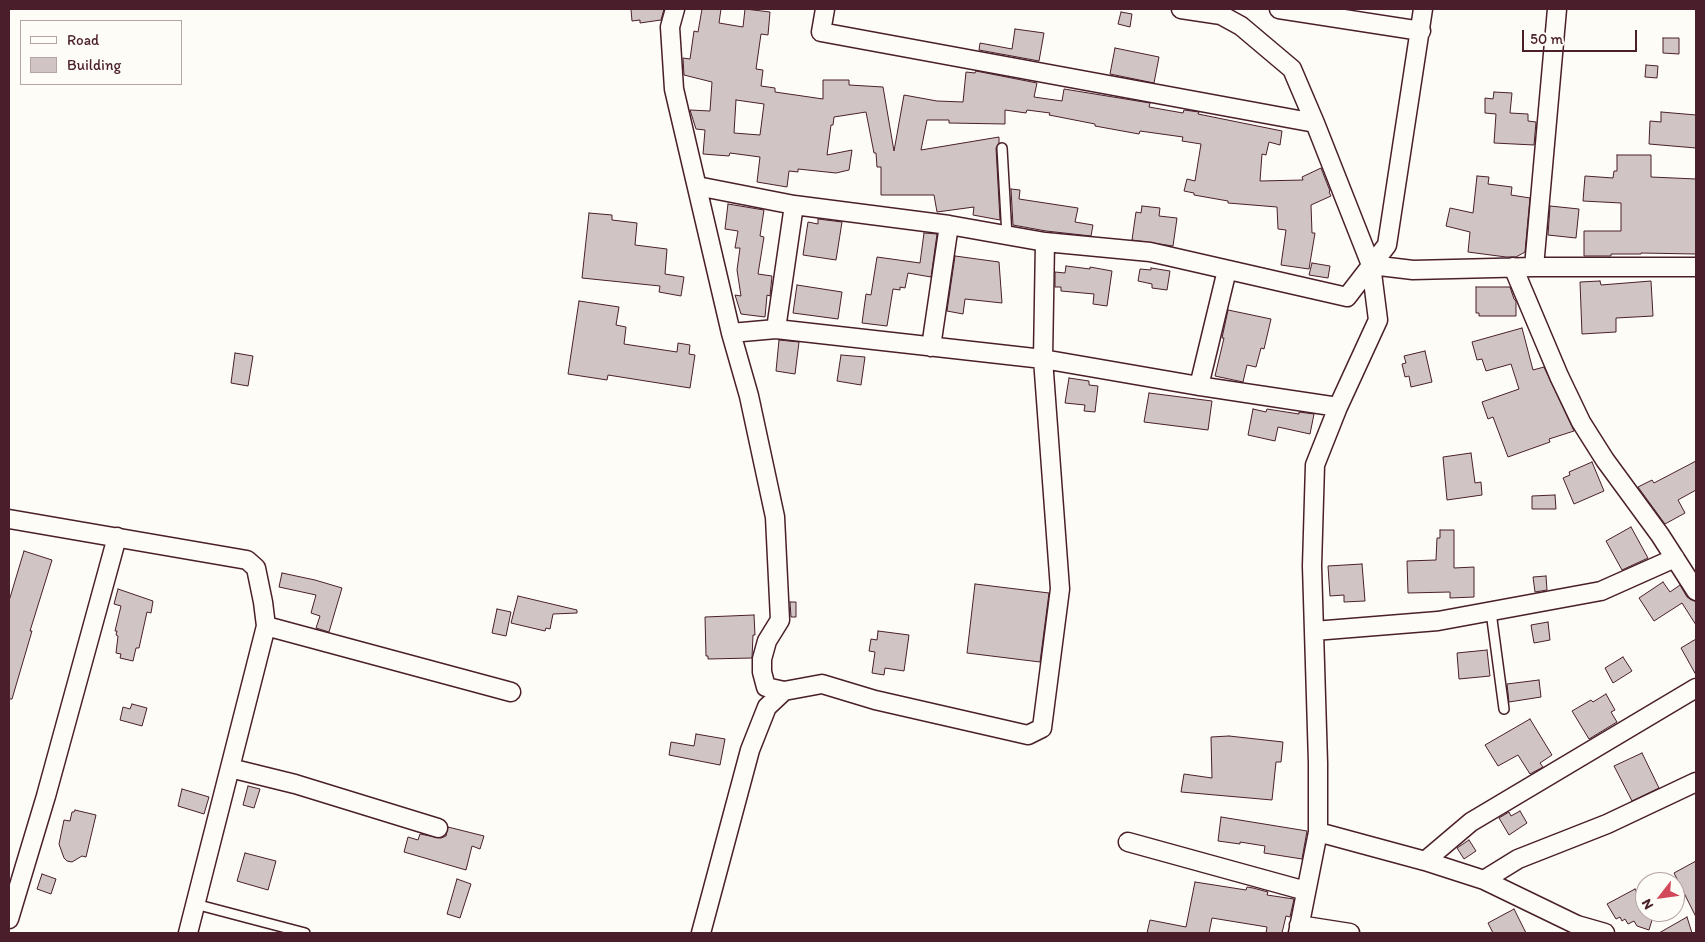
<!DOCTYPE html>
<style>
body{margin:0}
#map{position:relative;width:1705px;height:942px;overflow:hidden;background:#fdfcf7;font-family:Itim,sans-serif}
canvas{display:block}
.frame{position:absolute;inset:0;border:10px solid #4a1f2b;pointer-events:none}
.legend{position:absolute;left:20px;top:20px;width:162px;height:65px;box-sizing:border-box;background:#fdfcf7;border:1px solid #b5a4a5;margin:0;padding:6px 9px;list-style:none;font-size:15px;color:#4a1f2b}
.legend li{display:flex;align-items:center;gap:10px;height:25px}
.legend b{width:25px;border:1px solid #b5a4a5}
.north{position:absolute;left:1635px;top:872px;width:50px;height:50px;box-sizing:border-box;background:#fdfcf7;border:1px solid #b5a4a5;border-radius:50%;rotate:240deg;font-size:14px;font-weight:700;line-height:20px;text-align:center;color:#4a1f2b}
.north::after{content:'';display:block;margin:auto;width:18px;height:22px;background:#d1495b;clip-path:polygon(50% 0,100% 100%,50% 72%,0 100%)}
.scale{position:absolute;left:1522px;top:30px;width:115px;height:22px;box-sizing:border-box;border:2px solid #4a1f2b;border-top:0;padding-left:6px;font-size:15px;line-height:18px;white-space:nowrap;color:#4a1f2b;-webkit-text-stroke:4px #fdfcf7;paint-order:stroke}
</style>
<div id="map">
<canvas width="1705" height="942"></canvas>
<div class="frame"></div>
<ul class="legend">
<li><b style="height:6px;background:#fdfcf7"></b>Road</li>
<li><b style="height:14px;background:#d0c5c4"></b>Building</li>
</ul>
<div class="north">N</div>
<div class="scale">50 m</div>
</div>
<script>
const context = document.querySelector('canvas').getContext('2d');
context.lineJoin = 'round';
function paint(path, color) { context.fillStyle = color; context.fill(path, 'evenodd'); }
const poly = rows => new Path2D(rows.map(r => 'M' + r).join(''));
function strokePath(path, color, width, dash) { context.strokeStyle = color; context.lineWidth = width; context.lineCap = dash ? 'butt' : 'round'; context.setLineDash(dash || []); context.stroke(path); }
const building = poly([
 [631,9,664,9,661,20,640,23,640,20,632,21,631,9],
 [702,9,721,9,719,23,743,27,745,9,770,12,768,35,761,34,756,69,763,70,761,86,775,88,775,92,823,99,823,80,849,80,849,85,883,87,894,151,904,95,937,101,963,102,966,72,975,73,976,71,1037,83,1034,97,1062,101,1064,89,1150,103,1149,107,1183,113,1184,110,1199,112,1198,114,1282,131,1280,145,1269,142,1266,155,1262,154,1260,181,1303,180,1302,177,1321,168,1330,191,1329,192,1331,196,1311,205,1312,233,1315,233,1309,269,1281,265,1286,230,1278,229,1277,207,1228,203,1228,201,1194,195,1194,193,1184,191,1187,179,1195,181,1201,144,1182,141,1183,137,1140,131,1139,134,1095,126,1095,124,1049,115,1050,113,1027,110,1026,113,1005,110,1005,124,949,123,949,120,927,120,921,150,999,137,999,143,996,148,1000,220,973,215,974,207,937,212,934,195,881,195,881,167,877,167,876,153,874,153,866,112,834,117,833,125,831,125,827,155,852,150,849,170,836,173,798,169,798,172,789,171,787,187,757,182,760,157,730,153,729,156,703,154,705,130,696,129,690,110,710,111,712,82,684,75,683,58,690,59,694,31,698,32,702,9],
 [736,100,764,104,760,135,734,133,736,100],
 [1121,12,1132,14,1130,27,1118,24,1121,12],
 [1015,29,1044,33,1039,61,979,50,980,43,1012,49,1015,29],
 [1663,38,1679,38,1679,54,1663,53,1663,38],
 [1115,48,1159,57,1154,83,1110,74,1115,48],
 [1646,65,1658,66,1657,78,1645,77,1646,65],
 [1494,92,1512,93,1510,113,1528,114,1528,121,1536,122,1534,145,1494,143,1496,114,1485,113,1485,98,1493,99,1494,92],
 [1661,112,1696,115,1696,148,1649,144,1650,121,1661,122,1661,112],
 [1617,155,1651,155,1651,177,1696,179,1696,254,1641,253,1641,254,1611,254,1611,256,1584,256,1584,231,1621,231,1621,203,1583,201,1585,176,1613,178,1614,171,1617,171,1617,155],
 [1477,176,1489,177,1488,184,1512,187,1511,195,1530,198,1525,252,1516,257,1506,257,1468,252,1470,232,1446,226,1450,208,1473,213,1477,176],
 [1011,189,1020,190,1019,199,1078,208,1075,222,1093,225,1091,236,1046,231,1013,225,1011,189],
 [728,204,764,210,760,236,764,237,758,274,772,276,770,296,767,295,765,317,741,314,735,295,741,296,737,270,740,248,735,248,738,231,725,229,728,204],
 [1142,206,1160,208,1159,216,1177,218,1173,246,1132,240,1136,212,1141,213,1142,206],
 [1550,206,1579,209,1576,238,1548,235,1550,206],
 [589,213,612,215,612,220,637,223,635,245,667,249,665,274,684,277,681,296,659,292,660,286,582,278,589,213],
 [818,219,842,222,836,260,803,255,808,222,818,224,818,219],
 [924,233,937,234,931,277,908,273,905,288,900,287,900,290,893,289,887,326,862,323,866,294,871,295,877,257,920,263,924,233],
 [955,256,999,262,1002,303,965,299,963,314,947,311,955,256],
 [1312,263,1330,266,1328,278,1309,275,1312,263],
 [1066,266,1090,269,1090,267,1112,271,1107,306,1093,304,1094,294,1061,291,1061,287,1055,287,1055,272,1065,273,1066,266],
 [1151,268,1170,271,1167,290,1152,288,1152,284,1138,281,1140,269,1151,270,1151,268],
 [1600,281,1601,285,1651,281,1653,316,1616,318,1616,332,1582,334,1580,282,1600,281],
 [797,285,842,292,838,319,793,313,797,285],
 [1476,287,1510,287,1514,299,1516,301,1516,316,1479,316,1479,313,1476,313,1476,287],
 [579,301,619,307,616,325,626,327,624,344,677,352,678,343,690,345,689,354,695,355,690,388,608,375,607,380,568,374,579,301],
 [1228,310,1271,319,1264,349,1261,348,1256,367,1247,365,1243,382,1215,376,1224,338,1222,338,1228,310],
 [1522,328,1533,370,1544,367,1574,431,1549,439,1550,442,1508,457,1493,417,1488,419,1482,402,1519,389,1511,364,1486,371,1482,359,1477,360,1472,342,1522,328],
 [779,340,799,342,795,374,776,371,779,340],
 [1425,351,1432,382,1411,387,1409,376,1405,377,1402,364,1406,363,1404,356,1425,351],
 [235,353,253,356,248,386,231,383,235,353],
 [841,355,865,357,861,385,837,381,841,355],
 [1069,378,1089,381,1089,385,1098,386,1095,412,1084,411,1085,405,1065,403,1069,378],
 [1149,393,1212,401,1208,430,1144,422,1149,393],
 [1253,409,1266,412,1267,409,1299,414,1299,412,1314,414,1310,434,1278,427,1275,441,1248,435,1253,409],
 [1471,453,1475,483,1481,482,1482,495,1447,500,1443,457,1471,453],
 [1696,461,1696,490,1678,500,1685,513,1665,524,1638,487,1652,480,1654,483,1696,461],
 [1592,462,1604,491,1574,504,1563,478,1570,475,1569,472,1592,462],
 [1555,495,1556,509,1532,509,1532,496,1555,495],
 [1631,527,1648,558,1622,570,1606,541,1631,527],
 [1440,530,1454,530,1454,568,1474,567,1474,597,1450,598,1450,592,1408,593,1407,561,1436,560,1437,538,1440,538,1440,530],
 [24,551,52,560,30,631,32,631,12,699,9,699,9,601,24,551],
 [1362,564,1365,601,1344,602,1344,595,1330,596,1328,566,1362,564],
 [282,573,315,580,342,588,329,632,316,628,320,616,311,613,316,595,279,587,282,573],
 [1546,576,1547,590,1535,592,1533,577,1546,576],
 [1663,582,1670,592,1680,585,1687,597,1696,602,1696,625,1682,603,1654,621,1639,598,1663,582],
 [975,584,1049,593,1040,662,967,653,975,584],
 [118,589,153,601,151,613,147,612,139,648,136,648,133,661,120,658,121,654,116,653,118,636,116,635,117,631,115,631,121,606,114,604,118,589],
 [518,596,577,610,577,613,553,614,550,629,546,628,545,631,511,623,518,596],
 [790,602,796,602,796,617,791,617,790,602],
 [497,609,511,612,506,636,492,633,497,609],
 [754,615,755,635,753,635,752,658,708,659,708,656,706,656,705,617,754,615],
 [1548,622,1550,640,1534,643,1531,625,1548,622],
 [878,631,909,635,904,671,885,668,884,675,872,673,875,652,869,651,871,639,877,640,878,631],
 [1696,639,1696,675,1681,648,1696,639],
 [1487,650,1490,676,1459,679,1457,653,1487,650],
 [1623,657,1632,671,1613,683,1605,668,1623,657],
 [1539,680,1541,697,1509,702,1507,684,1539,680],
 [1606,694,1615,710,1611,712,1617,722,1589,739,1572,711,1591,700,1593,702,1606,694],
 [132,704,147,708,142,726,120,720,123,707,130,709,132,704],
 [1530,719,1552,755,1540,763,1543,767,1530,774,1518,755,1498,766,1485,745,1530,719],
 [696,734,725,739,720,765,669,755,671,742,694,746,696,734],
 [1229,736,1283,742,1281,762,1276,762,1272,800,1181,792,1184,774,1212,778,1211,737,1229,736],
 [1642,753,1659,788,1632,801,1614,766,1642,753],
 [248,786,260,789,254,808,243,805,248,786],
 [182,789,209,797,204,814,178,806,182,789],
 [75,810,96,815,86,857,82,856,72,862,67,861,64,858,59,844,64,820,70,821,72,812,74,812,75,810],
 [1520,811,1527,823,1509,835,1499,818,1509,812,1511,816,1520,811],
 [1221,817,1307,831,1302,859,1264,853,1265,846,1240,842,1240,844,1218,841,1221,817],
 [448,827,484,836,480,849,472,846,466,870,404,852,408,837,418,840,420,834,441,838,446,836,448,827],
 [1469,840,1476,851,1464,859,1457,848,1469,840],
 [245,853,276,861,268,890,237,881,245,853],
 [1696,861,1696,917,1674,873,1696,861],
 [42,874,56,879,51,894,37,889,42,874],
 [457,879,471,884,460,918,447,914,457,879],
 [1195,882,1246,890,1247,887,1253,888,1268,892,1267,895,1294,899,1290,917,1286,916,1282,933,1266,933,1267,927,1212,918,1209,933,1147,933,1150,920,1186,927,1195,882],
 [1635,889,1645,907,1645,912,1648,912,1652,920,1649,930,1637,926,1634,921,1628,924,1625,919,1622,921,1620,917,1616,919,1607,904,1635,889],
 [1514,909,1526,933,1493,933,1488,923,1514,909],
 [1687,917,1692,933,1659,933,1687,917]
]);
const lane = poly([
 [1002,148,1007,236],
 [1491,612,1504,709],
 [195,904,305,933]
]);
const street = poly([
 [675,9,670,27,674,89,731,333,749,396,775,517,780,620,767,641,762,659,762,672,766,687,784,691],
 [825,9,821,32,1315,123],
 [1181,9,1221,15,1241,26,1292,69,1315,123,1371,265,1413,270,1534,267,1696,267],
 [1279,9,1421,31],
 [697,186,794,205,949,225,1045,242,1150,252,1347,297,1387,245,1423,9],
 [1513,267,1559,376,1581,422,1605,460,1660,535,1696,591],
 [1534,267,1557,9],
 [776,329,794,205],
 [731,333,776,329,1043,359,1199,386,1338,407],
 [931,347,949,225],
 [1199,386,1227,270],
 [9,519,247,560,256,568,263,602,266,626,188,933],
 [266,626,511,692],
 [1314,631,1438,621,1601,591,1675,558],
 [230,768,295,784,438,828],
 [1318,832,1425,861,1484,880,1577,925,1605,933],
 [1128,842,1306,891],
 [1425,861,1471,822,1696,688],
 [1484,880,1518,859,1607,824,1696,782],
 [9,919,46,796,117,537],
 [1299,925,1350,933],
 [701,933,750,750,767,707,784,691,822,684,875,700,1028,735,1042,728,1060,589,1043,359,1045,242],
 [1298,933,1318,832,1318,763,1312,566,1315,465,1338,407,1378,320,1371,265]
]);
paint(building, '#d0c5c4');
strokePath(building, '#4a1f2b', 1);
strokePath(lane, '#4a1f2b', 12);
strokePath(street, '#4a1f2b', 21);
strokePath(lane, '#fdfcf7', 9);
strokePath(street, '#fdfcf7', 18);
</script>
